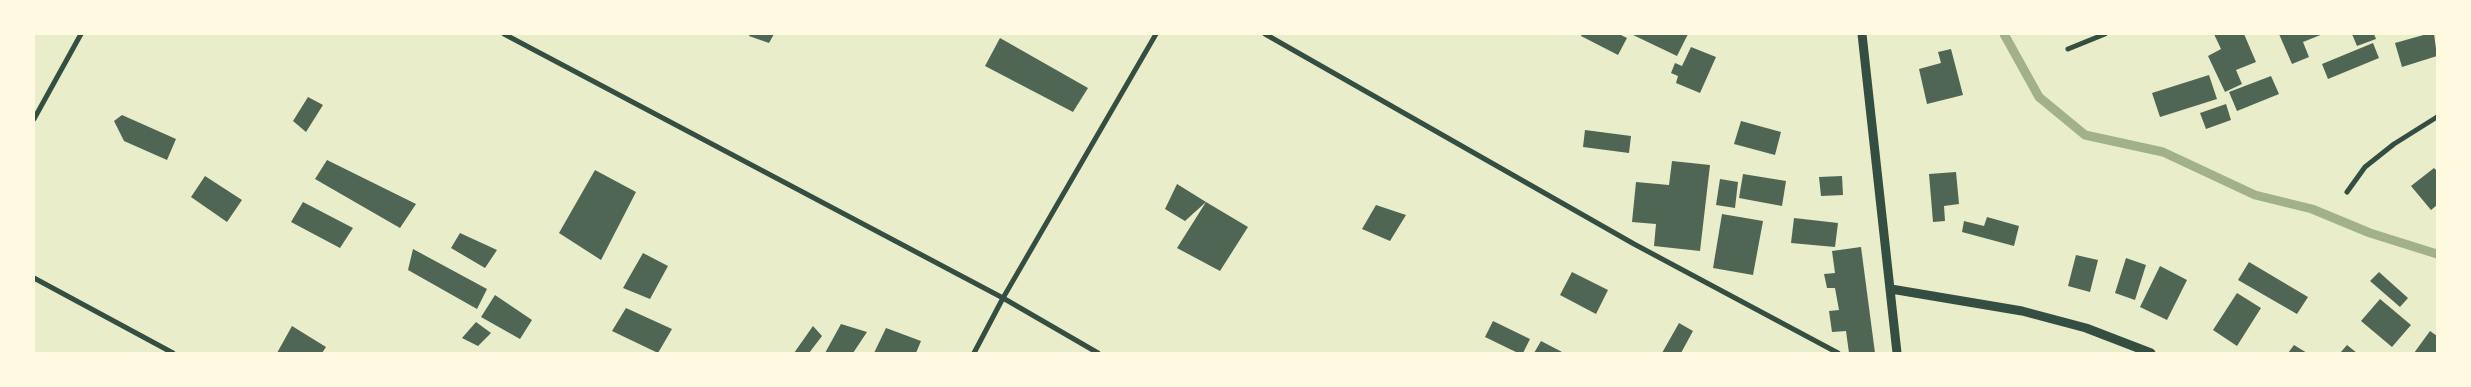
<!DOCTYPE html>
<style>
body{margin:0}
#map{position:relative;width:2471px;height:387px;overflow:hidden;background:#e9edc9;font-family:"Archivo Narrow",sans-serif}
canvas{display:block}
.frame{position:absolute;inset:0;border:35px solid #fefae0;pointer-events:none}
</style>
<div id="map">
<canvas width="2471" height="387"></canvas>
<div class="frame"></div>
</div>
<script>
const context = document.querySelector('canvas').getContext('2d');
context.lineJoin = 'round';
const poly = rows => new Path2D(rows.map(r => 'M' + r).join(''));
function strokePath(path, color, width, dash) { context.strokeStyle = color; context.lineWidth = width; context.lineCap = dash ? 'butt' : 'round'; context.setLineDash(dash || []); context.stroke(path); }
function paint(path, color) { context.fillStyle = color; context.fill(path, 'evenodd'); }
const stream = poly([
 [2004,34,2039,97,2085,135,2163,152,2255,195,2312,209,2370,233,2437,254]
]);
const building = poly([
 [750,34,774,34,769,43,749,36],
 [1582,34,1619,34,1627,38,1618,55,1581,36],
 [1631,34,1688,34,1677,56],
 [2214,34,2244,34,2256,62,2236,70,2242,84,2225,92,2208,56,2221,49],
 [2279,34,2323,34,2303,42,2309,57,2292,64],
 [2352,34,2374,34,2376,39,2357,46],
 [2427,34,2434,34,2437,56,2402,67,2395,43],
 [1000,38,1088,88,1073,112,985,66],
 [2373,43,2379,58,2328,79,2322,64],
 [1691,47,1716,57,1700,93,1676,83,1678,76,1671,73,1675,63,1682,66],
 [1951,49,1963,95,1927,104,1919,69,1941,63,1938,52],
 [2209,75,2217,99,2160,117,2152,93],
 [2271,76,2279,94,2237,111,2229,92],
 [308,97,323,105,306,132,293,121],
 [2226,104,2231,120,2206,129,2200,113],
 [122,115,176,139,167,160,124,141,114,121],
 [1741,121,1781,132,1775,155,1734,144],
 [1585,130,1631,136,1629,153,1583,147],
 [327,160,416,204,400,228,315,179],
 [1672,161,1710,165,1700,251,1654,246,1656,224,1632,222,1636,182,1669,185],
 [2434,168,2437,171,2437,205,2431,210,2411,186],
 [595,170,636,192,601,260,559,233],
 [1956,172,1959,204,1944,206,1945,221,1933,222,1929,174],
 [1743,174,1786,181,1782,206,1739,198],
 [205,176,242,200,227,222,191,197],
 [1842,176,1843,195,1821,196,1819,177],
 [1720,179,1738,182,1735,208,1716,205],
 [1177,184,1206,202,1185,221,1165,209],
 [303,202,353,228,340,248,291,222],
 [1206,202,1248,227,1220,271,1177,248],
 [1376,205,1406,215,1390,241,1362,229],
 [1722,214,1763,221,1753,275,1713,268],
 [1987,217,2019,226,2014,246,1962,232,1964,221,1984,226],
 [1794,218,1838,223,1835,247,1791,243],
 [460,233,497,250,485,268,451,248],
 [1861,247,1875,353,1849,353,1846,331,1832,332,1829,311,1839,310,1835,288,1827,288,1824,274,1835,273,1832,251],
 [413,249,487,289,477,309,408,270],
 [643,253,668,266,650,299,623,288],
 [2076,255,2098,260,2090,292,2068,286],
 [2126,258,2146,265,2135,300,2115,293],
 [2249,262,2308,297,2297,314,2238,280],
 [2160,266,2187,280,2167,320,2140,307],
 [1572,272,1608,290,1596,314,1560,295],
 [2379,272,2408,298,2400,307,2370,281],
 [2237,293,2261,308,2237,346,2213,330],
 [495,295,532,320,520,339,481,317],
 [2380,299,2411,325,2392,347,2361,321],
 [626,308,672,329,658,353,612,331],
 [1493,321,1530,339,1523,353,1518,353,1485,337],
 [476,322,491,333,478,346,462,338],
 [1679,323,1693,331,1681,353,1662,353],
 [841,324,867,332,853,353,825,353],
 [292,326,326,347,322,353,277,353],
 [813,326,822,336,809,353,794,353],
 [886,328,921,341,916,353,874,353],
 [2430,331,2437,336,2437,353,2414,353],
 [1541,341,1564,353,1534,353],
 [2294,345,2307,353,2288,353],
 [2347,345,2357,353,2340,353]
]);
const minor = poly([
 [504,34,1003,298,1098,353],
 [1265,34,1634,244,1838,353],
 [2068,49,2105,34],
 [34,119,81,34],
 [2347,192,2365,167,2394,144,2437,117],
 [34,278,173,353],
 [974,353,1003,298,1156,34]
]);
const tertiary = poly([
 [1862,34,1897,353],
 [1891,289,2022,311,2086,328,2151,353]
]);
strokePath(stream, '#a3b18a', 9);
paint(building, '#4f6655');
strokePath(minor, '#344e41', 5);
strokePath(tertiary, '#344e41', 9);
</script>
